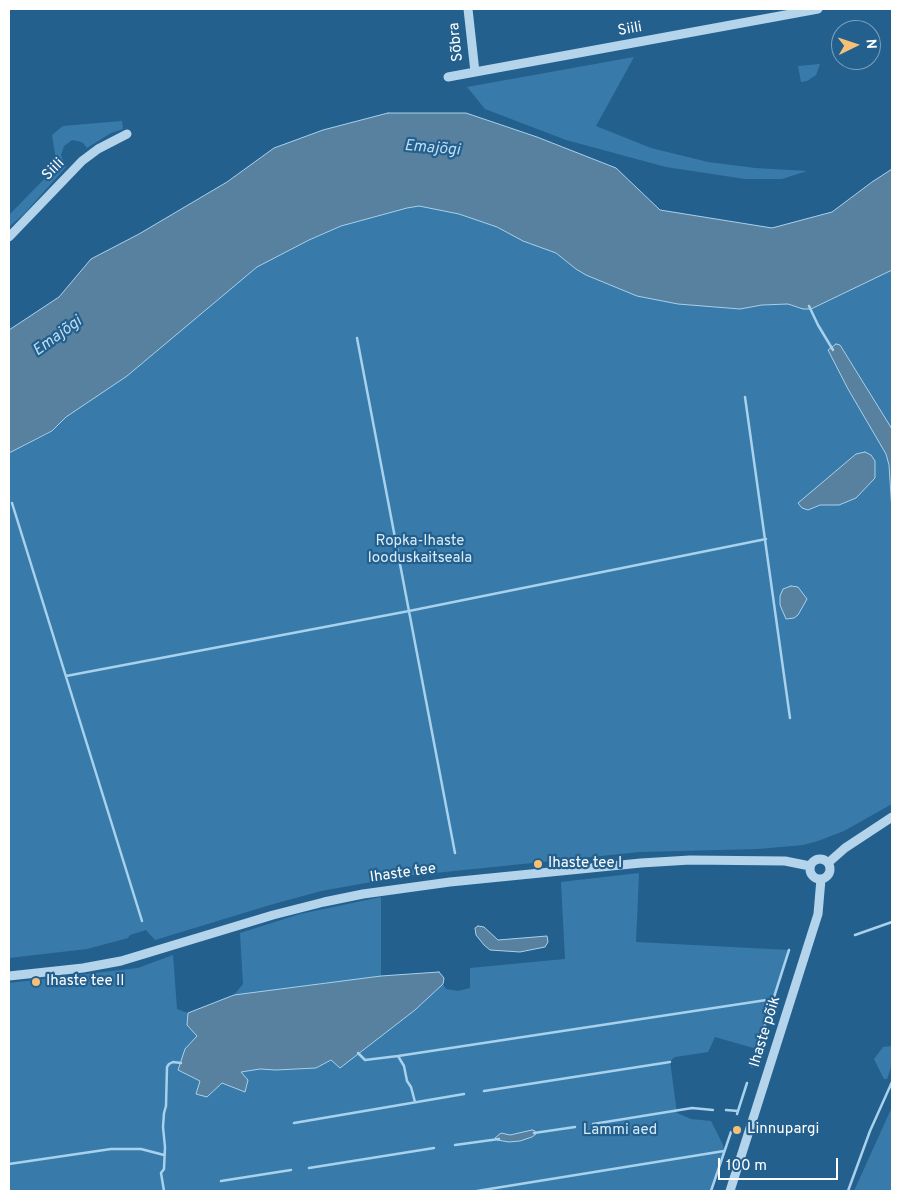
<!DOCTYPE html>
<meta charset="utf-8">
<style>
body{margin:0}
#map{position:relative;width:901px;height:1200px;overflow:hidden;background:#24608e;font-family:Overpass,sans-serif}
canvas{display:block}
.frame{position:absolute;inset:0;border:10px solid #fff;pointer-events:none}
.north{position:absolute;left:831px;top:20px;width:50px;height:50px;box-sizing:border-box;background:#24608e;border:1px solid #7ca0bb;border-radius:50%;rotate:86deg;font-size:14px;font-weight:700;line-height:20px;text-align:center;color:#fff}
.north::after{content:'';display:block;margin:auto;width:18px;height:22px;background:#f6c076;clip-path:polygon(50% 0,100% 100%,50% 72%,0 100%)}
.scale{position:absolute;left:718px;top:1158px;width:120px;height:22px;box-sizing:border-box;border:2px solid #fff;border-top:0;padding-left:6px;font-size:15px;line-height:18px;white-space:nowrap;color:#fff;-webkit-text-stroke:4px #24608e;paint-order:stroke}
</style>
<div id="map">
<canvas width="901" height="1200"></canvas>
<div class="frame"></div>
<div class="north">N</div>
<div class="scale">100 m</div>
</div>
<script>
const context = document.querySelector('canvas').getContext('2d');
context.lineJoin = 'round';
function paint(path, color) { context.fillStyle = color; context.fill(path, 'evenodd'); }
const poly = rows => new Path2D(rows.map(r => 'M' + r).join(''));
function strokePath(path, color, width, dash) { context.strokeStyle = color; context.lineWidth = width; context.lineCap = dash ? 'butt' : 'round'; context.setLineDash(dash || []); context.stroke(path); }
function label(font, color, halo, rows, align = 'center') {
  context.font = font + ' Overpass,sans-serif'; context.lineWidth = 4.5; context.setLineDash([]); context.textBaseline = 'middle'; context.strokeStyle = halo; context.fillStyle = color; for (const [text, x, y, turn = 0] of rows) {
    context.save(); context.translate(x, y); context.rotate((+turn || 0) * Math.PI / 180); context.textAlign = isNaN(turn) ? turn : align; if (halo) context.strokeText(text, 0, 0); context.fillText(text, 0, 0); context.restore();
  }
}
const green = poly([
 [634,57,596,126,651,148,708,162,755,168,807,171,782,179,745,179,666,167,566,140,485,109,467,87],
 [820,64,816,75,807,81,801,82,798,66],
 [122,121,123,129,111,133,87,148,83,143,78,141,72,140,64,146,61,155,66,167,24,214,9,227,9,215,57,166,52,135,63,126],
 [419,206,459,214,497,227,523,241,556,253,576,269,678,304,740,309,762,305,788,304,803,309,828,301,892,270,892,429,840,345,886,454,889,465,892,511,892,804,844,831,818,841,803,845,758,849,640,852,405,876,321,891,270,905,155,940,146,930,130,935,128,938,87,949,9,958,9,453,52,432,66,417,216,301,257,267,309,240,341,226,407,208],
 [639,873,636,942,789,950,757,1049,715,1037,708,1052,675,1057,670,1061,677,1113,691,1119,711,1121,723,1145,724,1151,711,1191,9,1191,9,983,138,968,173,955,177,1009,188,1013,187,1025,197,1036,185,1049,222,1083,248,1080,240,1072,260,1069,276,1070,316,1068,382,1035,415,1010,443,984,446,989,458,991,470,988,470,968,565,959,561,882],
 [381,897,381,976,234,995,243,984,240,933,300,914],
 [892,1046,892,1064,887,1079,884,1079,874,1059,883,1047],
 [892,1107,892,1191,854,1191]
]);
const water = poly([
 [388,113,466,113,537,137,616,168,660,210,772,228,832,212,872,182,892,169,892,270,811,309,803,309,788,304,762,305,740,309,678,304,637,296,586,275,576,269,556,253,523,241,497,227,459,214,419,206,407,208,341,226,309,240,257,267,127,376,66,417,52,431,9,453,9,330,59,297,91,259,139,234,227,182,274,148,323,130,388,113],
 [836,344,840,345,892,429,892,511,889,465,886,454,848,389,828,350,836,344],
 [865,452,871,455,875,461,875,478,856,498,839,505,820,505,808,510,802,508,798,503,856,454,865,452],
 [791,586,798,587,807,599,798,615,794,618,786,619,780,605,780,596,783,589,791,586],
 [478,926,484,927,498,940,547,936,548,942,545,947,520,952,490,950,484,945,476,935,475,928,478,926],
 [439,972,444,978,443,984,415,1010,340,1068,331,1060,316,1068,276,1070,260,1069,241,1072,248,1080,245,1092,222,1083,207,1097,196,1094,200,1081,178,1070,185,1049,197,1036,187,1025,188,1013,234,995,381,976,439,972],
 [532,1130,535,1131,536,1134,532,1137,520,1141,509,1142,497,1140,495,1138,501,1133,510,1135,532,1130]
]);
const stream = poly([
 [809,306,818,325,833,350],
 [357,338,455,853],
 [745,397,790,718],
 [12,503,142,921],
 [66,676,409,611,766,539],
 [855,935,892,922],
 [358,1053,365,1060,398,1056,404,1066,407,1081,411,1087,415,1102],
 [398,1056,773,999],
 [752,1066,789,950],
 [484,1091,670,1062],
 [726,1110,738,1111],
 [737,1114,747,1083],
 [294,1123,464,1094],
 [593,1124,692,1108,713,1110],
 [534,1133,575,1127],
 [455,1145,499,1139],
 [9,1164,111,1149,141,1149,164,1155],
 [309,1168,434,1148],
 [221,1181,291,1170],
 [164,1191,161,1173,164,1169,165,1147,163,1127,164,1113,166,1106,167,1067,169,1064,173,1062,181,1063],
 [477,1191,724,1151],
 [711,1191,731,1132],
 [848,1191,870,1131,892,1082]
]);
const minor = poly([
 [468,9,475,72],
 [448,77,818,9],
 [9,237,82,161,98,149,127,134],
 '810 869a10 10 0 1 1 20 0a10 10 0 1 1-20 0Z',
 [828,863,845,848,892,817],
 [9,976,83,968,121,961,273,915,324,902,363,894,450,882,641,863,690,860,785,861,810,866],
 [730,1191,818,914,821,879]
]);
const markers = [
 [538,864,5,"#f6c076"],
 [36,982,5,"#f6c076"],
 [737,1130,5,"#f6c076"]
];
const streetNames = [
 ["Siili",630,30,-10],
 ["Sõbra",457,42,-96],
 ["Siili",54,170,-45],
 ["Ihaste tee",403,874,-8],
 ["Ihaste põik",766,1032,-73]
];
const parkNames = [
 ["Ropka-Ihaste",420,542],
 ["looduskaitseala",420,559],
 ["Lammi aed",620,1131]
];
const poiNames = [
 ["Ihaste tee I",548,864],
 ["Ihaste tee II",46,982],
 ["Linnupargi",747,1130]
];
const waterNames = [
 ["Emajõgi",432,149,5],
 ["Emajõgi",58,337,-36]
];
paint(green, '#387bab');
paint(water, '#5881a0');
strokePath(water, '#a7d1ec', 1);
strokePath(stream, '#a7d1ec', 2.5);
strokePath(minor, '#b3d4eb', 9);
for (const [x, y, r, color] of markers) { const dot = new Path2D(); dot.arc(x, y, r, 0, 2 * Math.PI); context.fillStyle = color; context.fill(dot); strokePath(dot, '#24608e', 2); }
label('15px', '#fff', '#24608e', streetNames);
label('15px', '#d8ebf9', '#24608e', parkNames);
label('15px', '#fff', '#24608e', poiNames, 'left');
label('italic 16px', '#bfddf2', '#24608e', waterNames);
</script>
